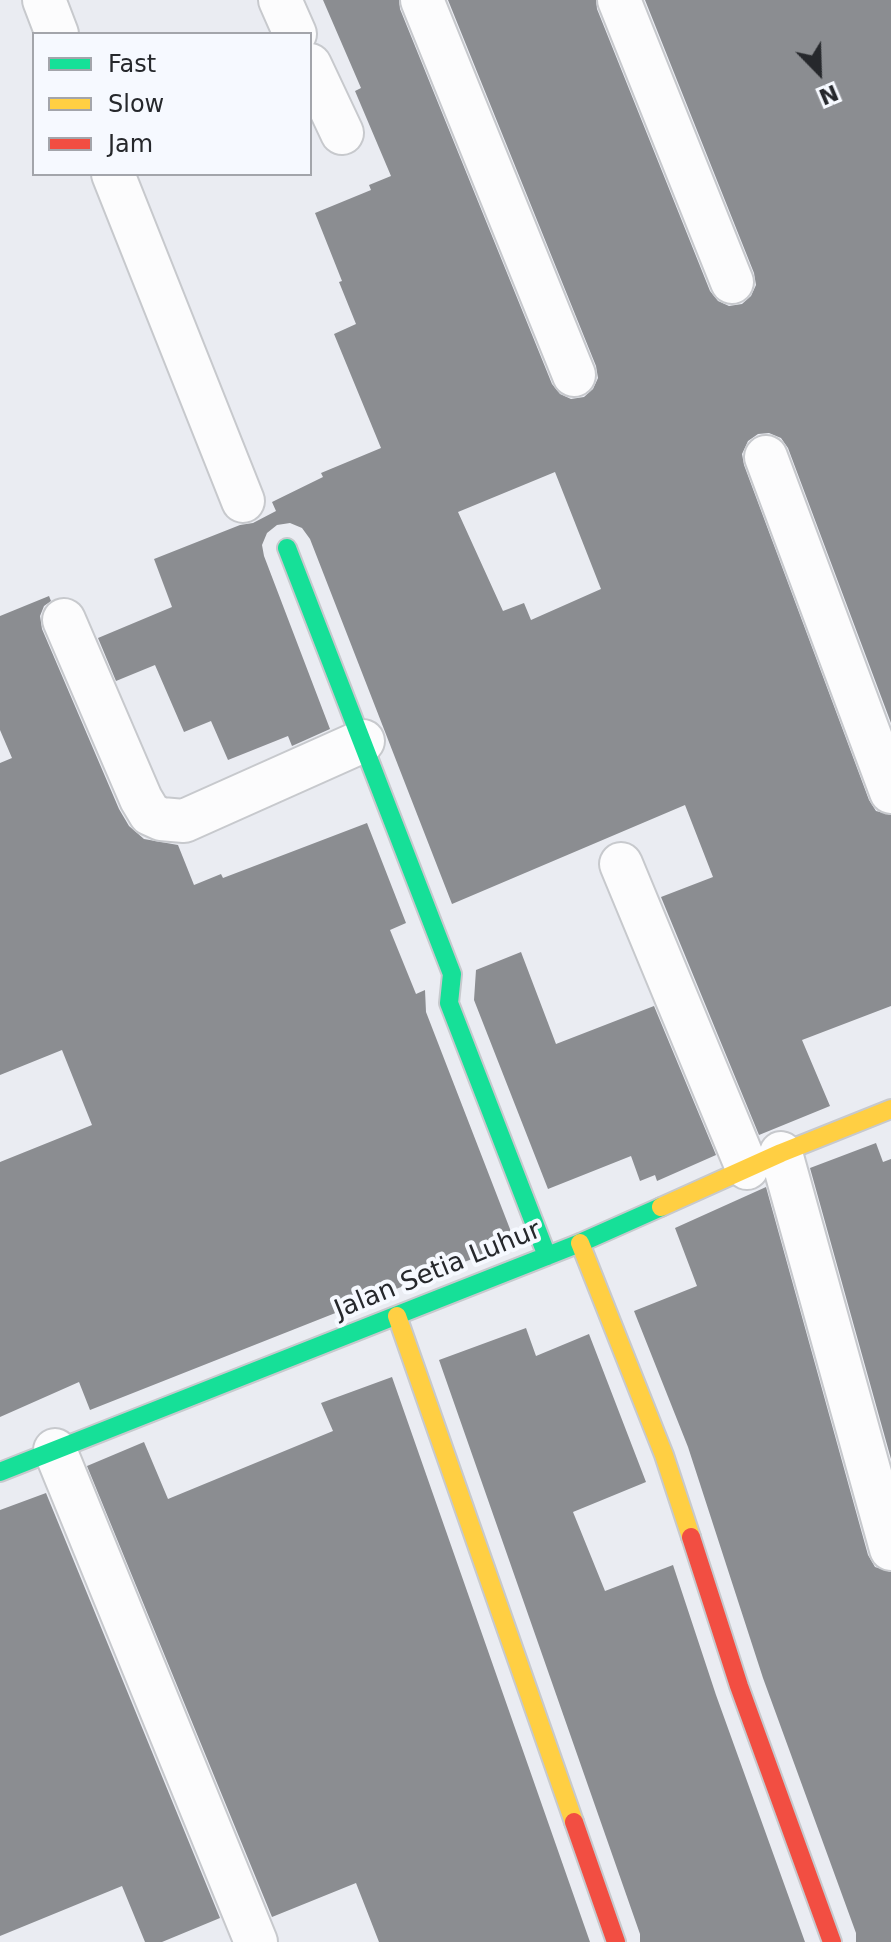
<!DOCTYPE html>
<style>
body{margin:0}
#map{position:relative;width:891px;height:1942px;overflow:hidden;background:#eaecf2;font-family:"DejaVu Sans",sans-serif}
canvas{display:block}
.legend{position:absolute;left:32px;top:32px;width:280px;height:144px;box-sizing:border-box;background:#f6f9ff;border:2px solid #a3a5ab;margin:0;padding:10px 14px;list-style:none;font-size:24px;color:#26282c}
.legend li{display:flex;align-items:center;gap:16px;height:40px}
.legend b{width:40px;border:2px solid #a3a5ab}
.north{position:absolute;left:779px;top:32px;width:80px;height:80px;-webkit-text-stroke:6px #f6f9ff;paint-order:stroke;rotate:157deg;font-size:22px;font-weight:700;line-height:32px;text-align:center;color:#26282c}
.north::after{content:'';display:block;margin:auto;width:28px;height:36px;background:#26282c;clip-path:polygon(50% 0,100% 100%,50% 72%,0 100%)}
</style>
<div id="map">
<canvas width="891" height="1942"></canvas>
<ul class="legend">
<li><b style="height:10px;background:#16e098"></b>Fast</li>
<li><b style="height:10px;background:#ffcf43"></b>Slow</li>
<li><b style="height:10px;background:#f24e42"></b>Jam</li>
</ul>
<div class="north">N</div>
</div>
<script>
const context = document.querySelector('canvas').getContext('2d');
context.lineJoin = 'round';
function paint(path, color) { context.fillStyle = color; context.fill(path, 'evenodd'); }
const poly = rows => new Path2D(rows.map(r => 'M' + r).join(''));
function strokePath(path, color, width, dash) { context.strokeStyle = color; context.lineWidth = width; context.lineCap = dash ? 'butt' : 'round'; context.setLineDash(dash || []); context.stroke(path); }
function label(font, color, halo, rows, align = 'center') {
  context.font = font + ' "DejaVu Sans",sans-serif'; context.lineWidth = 8; context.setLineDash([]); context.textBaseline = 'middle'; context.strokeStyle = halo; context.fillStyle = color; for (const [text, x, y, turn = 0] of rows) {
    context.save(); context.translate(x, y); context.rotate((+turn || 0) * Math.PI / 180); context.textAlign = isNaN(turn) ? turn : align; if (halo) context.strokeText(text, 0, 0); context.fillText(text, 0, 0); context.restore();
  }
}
const building = poly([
 [323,0,399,0,400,9,552,384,560,394,571,399,584,397,593,389,598,378,596,366,448,0,596,0,597,9,710,291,718,301,729,306,742,304,751,296,756,285,754,273,645,0,891,0,891,723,788,448,781,438,769,433,758,434,748,441,742,454,744,465,869,800,876,811,891,815,891,1006,802,1040,830,1106,759,1135,661,897,713,877,685,805,452,904,310,539,302,528,290,523,277,525,267,533,262,545,264,556,330,729,292,746,288,736,228,760,211,721,184,732,155,665,116,681,98,638,172,607,154,559,240,525,253,523,276,511,272,502,323,477,321,473,381,448,334,334,356,324,339,282,342,281,315,213,371,190,369,185,391,176,355,91,361,88],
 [555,472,601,589,531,620,524,603,503,611,458,512],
 [49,596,51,601,44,606,40,616,42,629,119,809,129,826,144,839,178,845,194,885,221,874,223,878,367,823,406,923,390,930,416,994,425,990,426,1012,515,1242,90,1410,79,1382,0,1417,0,1162,92,1125,62,1050,0,1075,0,763,12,758,0,730,0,616],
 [521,952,556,1044,654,1006,716,1155,657,1181,655,1175,640,1181,631,1156,548,1189,474,1000,476,970],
 [876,1143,883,1162,891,1159,891,1459,810,1168],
 [766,1187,868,1555,875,1567,891,1572,891,1942,856,1942,856,1933,763,1678,688,1447,634,1311,697,1286,675,1228],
 [526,1328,536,1356,589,1334,646,1482,573,1512,605,1591,673,1565,716,1695,805,1942,640,1942,640,1934,439,1360],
 [392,1377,590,1942,379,1942,356,1883,272,1917,87,1466,144,1442,168,1499,333,1431,321,1403],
 [46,1493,220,1918,162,1942,145,1942,122,1886,0,1936,0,1510]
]);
const street = poly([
 [44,0,57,34],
 [280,0,295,34],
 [422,0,574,375],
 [619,0,732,282],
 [310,65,342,133],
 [113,174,243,501],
 [766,457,891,792],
 [64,620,141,799,150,814,161,819,184,821,363,741],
 [621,864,747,1168],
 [781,1153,891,1549],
 [55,1450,256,1942]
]);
const fast = poly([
 [287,548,452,974,449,1003,547,1256],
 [0,1472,580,1243,661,1207]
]);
const slow = poly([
 [661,1207,781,1153,891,1109],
 [580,1243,664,1455,691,1537],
 [397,1316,574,1822]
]);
const jam = poly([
 [691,1537,739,1686,832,1942],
 [574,1822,616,1942]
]);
const streetNames = [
 ["Jalan Setia Luhur",438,1271,-22]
];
paint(building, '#8b8d91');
strokePath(street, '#c7c9cd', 46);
strokePath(fast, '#c7c9cd', 22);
strokePath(slow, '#c7c9cd', 22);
strokePath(jam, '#c7c9cd', 22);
strokePath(street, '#fcfcfd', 42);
strokePath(fast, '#16e098', 18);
strokePath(slow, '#ffcf43', 18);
strokePath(jam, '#f24e42', 18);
label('26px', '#26282c', '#f6f9ff', streetNames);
</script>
